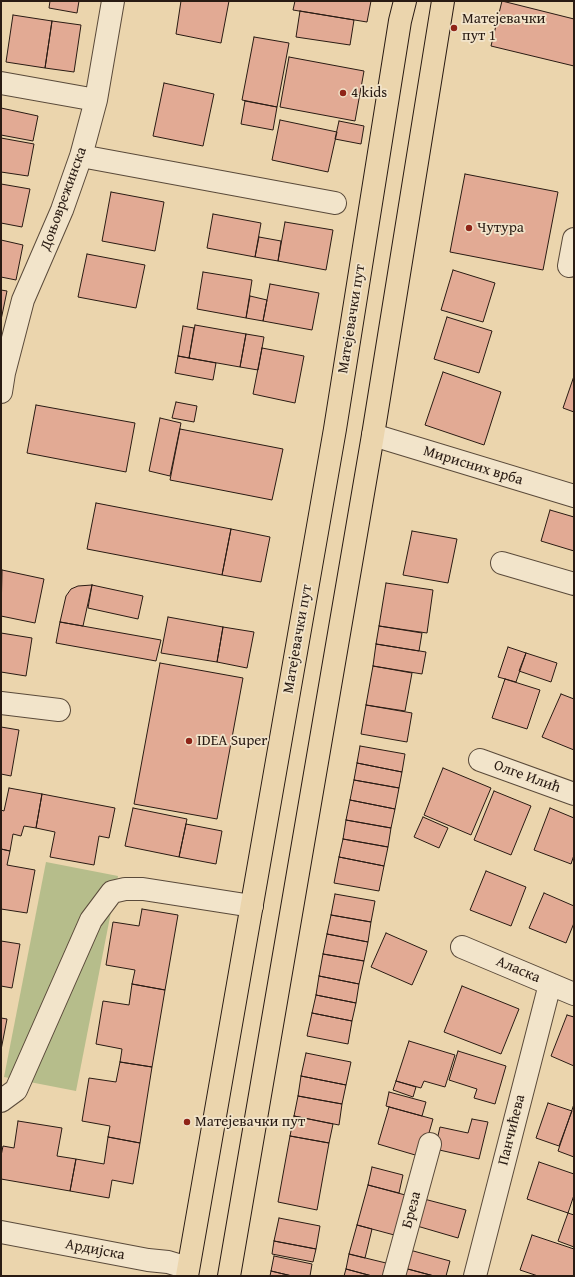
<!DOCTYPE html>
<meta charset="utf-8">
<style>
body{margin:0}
#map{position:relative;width:575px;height:1277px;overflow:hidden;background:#ebd5ad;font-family:"Gentium Book Plus",serif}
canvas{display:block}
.frame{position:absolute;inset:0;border:2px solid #291b13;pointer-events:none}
</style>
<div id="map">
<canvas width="575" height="1277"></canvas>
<div class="frame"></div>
</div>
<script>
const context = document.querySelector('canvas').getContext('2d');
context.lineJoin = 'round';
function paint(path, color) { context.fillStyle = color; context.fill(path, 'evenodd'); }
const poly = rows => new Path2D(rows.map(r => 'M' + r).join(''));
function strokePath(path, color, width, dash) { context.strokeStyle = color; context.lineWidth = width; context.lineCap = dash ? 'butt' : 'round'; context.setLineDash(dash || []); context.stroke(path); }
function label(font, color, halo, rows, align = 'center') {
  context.font = font + ' "Gentium Book Plus",serif'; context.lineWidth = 3.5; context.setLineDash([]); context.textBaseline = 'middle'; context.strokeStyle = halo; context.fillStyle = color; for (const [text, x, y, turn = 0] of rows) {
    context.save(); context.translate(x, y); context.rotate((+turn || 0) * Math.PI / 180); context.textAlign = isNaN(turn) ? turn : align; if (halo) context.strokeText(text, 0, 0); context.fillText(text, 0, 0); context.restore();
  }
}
const green = poly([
 [46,862,118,876,76,1091,4,1077]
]);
const building = poly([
 [50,1,79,1,77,13,49,8,50,1],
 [181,1,229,1,221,43,176,34,181,1],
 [295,1,371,1,367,22,293,10,295,1],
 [502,1,574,19,574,66,491,46,502,1],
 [300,11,354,20,350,45,296,37,300,11],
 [13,15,52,21,45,68,6,62,13,15],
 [52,21,81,25,74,72,45,68,52,21],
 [254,37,289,43,277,107,242,100,254,37],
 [289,57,364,71,355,121,280,107,289,57],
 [164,83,214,94,203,146,153,136,164,83],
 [245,101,277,107,273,130,241,124,245,101],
 [1,108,38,116,33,141,1,135,1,108],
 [280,120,337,132,328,172,272,160,280,120],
 [339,121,364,126,361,144,335,139,339,121],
 [1,138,34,144,28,176,1,172,1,138],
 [465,174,558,192,543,270,450,252,465,174],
 [1,184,30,189,22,227,1,223,1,184],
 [111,192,164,202,155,251,102,241,111,192],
 [213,214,261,223,255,257,207,248,213,214],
 [285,222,333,230,326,270,278,261,285,222],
 [259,237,281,241,278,261,255,257,259,237],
 [1,240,23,245,16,280,1,277,1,240],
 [87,254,145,265,136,308,78,297,87,254],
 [453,270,495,283,483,322,441,310,453,270],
 [203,272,252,280,246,318,197,309,203,272],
 [270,284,319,293,312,330,263,321,270,284],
 [1,290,7,291,1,320,1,290],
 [250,296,267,300,263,321,246,318,250,296],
 [447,317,492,331,479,373,434,359,447,317],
 [195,325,246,334,240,367,189,358,195,325],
 [183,326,194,328,189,358,178,356,183,326],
 [246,334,264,337,258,370,240,367,246,334],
 [262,348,304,356,295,403,253,394,262,348],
 [178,356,216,363,213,380,175,373,178,356],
 [443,372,501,392,484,445,425,425,443,372],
 [574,376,574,412,563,408,574,376],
 [176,402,197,406,194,422,172,418,176,402],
 [36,405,135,423,126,472,27,453,36,405],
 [160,418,181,423,170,476,149,471,160,418],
 [180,429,283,449,272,500,170,480,180,429],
 [96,503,231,529,222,575,87,549,96,503],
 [550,510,574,517,574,551,541,541,550,510],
 [231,529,270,537,261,582,222,575,231,529],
 [412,531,457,539,448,583,403,575,412,531],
 [2,570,44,579,35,623,1,616,2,570],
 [386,583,433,590,427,633,379,626,386,583],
 [92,585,143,596,138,619,88,608,92,585],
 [92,585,83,626,60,622,66,596,71,589,78,586,92,585],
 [168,617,223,627,217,662,161,653,168,617],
 [60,622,161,640,156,661,56,643,60,622],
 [379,626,422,633,419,651,376,644,379,626],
 [223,627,254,632,247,668,217,662,223,627],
 [1,633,32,638,26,676,1,672,1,633],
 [376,644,426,652,422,674,373,666,376,644],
 [508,647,526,653,516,682,498,677,508,647],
 [526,653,557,663,551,682,519,671,526,653],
 [160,663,243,678,217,819,134,804,160,663],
 [373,666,412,673,405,711,366,705,373,666],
 [505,679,540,690,527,729,492,718,505,679],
 [561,694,574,699,574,750,542,737,561,694],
 [366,705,412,713,407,742,361,734,366,705],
 [1,727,19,730,11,776,1,774,1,727],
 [360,746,405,754,402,772,357,763,360,746],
 [357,763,402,772,399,788,354,780,357,763],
 [443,768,491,788,471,835,424,815,443,768],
 [354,780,399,788,395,809,350,800,354,780],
 [9,788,42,794,36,828,24,826,21,836,13,834,10,851,1,849,1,810,4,811,9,788],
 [494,791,531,806,511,855,474,840,494,791],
 [42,794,115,808,109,838,99,836,94,865,50,857,55,832,36,828,42,794],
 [350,800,395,809,391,828,346,820,350,800],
 [133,808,187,819,179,857,125,846,133,808],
 [550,808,574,818,574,855,571,864,534,850,550,808],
 [423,817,448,828,439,848,414,837,423,817],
 [346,820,391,828,388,847,343,839,346,820],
 [186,824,222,831,216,864,179,857,186,824],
 [343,839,388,847,384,866,339,857,343,839],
 [1,849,10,851,7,865,35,870,27,913,1,909,1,849],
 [339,857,384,866,379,891,334,883,339,857],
 [486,871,526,887,511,926,470,910,486,871],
 [544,893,574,906,574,923,566,943,529,928,544,893],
 [335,894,375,901,371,922,331,915,335,894],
 [142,909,178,915,165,990,132,984,135,970,106,965,113,922,139,926,142,909],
 [331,915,371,922,368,942,327,934,331,915],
 [386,933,427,951,412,985,371,967,386,933],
 [327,934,368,942,364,961,323,954,327,934],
 [1,941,20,944,12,988,1,986,1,941],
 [323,954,364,961,359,984,319,976,323,954],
 [319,976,359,984,356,1003,316,995,319,976],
 [132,984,165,990,152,1067,120,1062,122,1049,96,1044,103,1001,129,1005,132,984],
 [462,986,519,1009,501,1054,444,1032,462,986],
 [316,995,356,1003,352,1021,312,1013,316,995],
 [312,1013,352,1021,348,1044,307,1036,312,1013],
 [567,1015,574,1017,574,1066,551,1056,567,1015],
 [1,1018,7,1019,1,1050,1,1018],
 [409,1041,455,1055,445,1087,424,1081,421,1088,396,1081,409,1041],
 [458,1051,506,1066,495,1104,474,1098,477,1089,449,1080,458,1051],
 [306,1053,351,1062,346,1085,301,1076,306,1053],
 [120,1062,152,1067,140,1143,108,1137,110,1126,82,1121,89,1078,116,1082,120,1062],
 [301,1076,346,1085,342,1104,298,1096,301,1076],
 [396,1081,416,1087,413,1097,393,1090,396,1081],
 [389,1092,426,1102,422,1116,386,1106,389,1092],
 [298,1096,342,1104,339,1125,294,1116,298,1096],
 [548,1103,572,1111,559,1146,536,1138,548,1103],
 [389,1107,433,1119,422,1157,378,1144,389,1107],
 [573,1107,574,1108,574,1157,558,1151,573,1107],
 [294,1116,333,1124,329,1143,290,1136,294,1116],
 [472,1119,488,1122,479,1159,435,1149,440,1127,468,1133,472,1119],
 [18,1121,62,1128,57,1156,76,1159,70,1191,1,1179,1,1156,3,1146,14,1148,18,1121],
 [290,1136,329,1143,317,1210,278,1202,290,1136],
 [108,1137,140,1143,133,1184,112,1180,109,1198,70,1191,76,1159,104,1164,108,1137],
 [539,1162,574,1174,574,1195,568,1213,527,1199,539,1162],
 [372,1167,403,1175,399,1193,368,1185,372,1167],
 [368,1185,409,1196,398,1236,357,1225,368,1185],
 [424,1199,466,1210,458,1238,417,1226,424,1199],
 [568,1213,574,1215,574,1247,558,1241,568,1213],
 [279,1218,320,1226,316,1249,274,1241,279,1218],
 [357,1225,372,1229,365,1258,349,1254,357,1225],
 [532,1235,574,1249,574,1273,573,1276,538,1276,520,1270,532,1235],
 [274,1241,316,1249,313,1262,272,1254,274,1241],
 [406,1249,450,1261,446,1276,434,1276,404,1268,406,1249],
 [349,1254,386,1263,383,1276,372,1276,346,1269,349,1254],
 [274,1256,312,1264,310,1276,292,1276,271,1271,274,1256],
 [404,1268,434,1276,402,1276,404,1268],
 [346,1269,372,1276,344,1276,346,1269],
 [271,1271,292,1276,270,1276,271,1271]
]);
const minor = poly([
 [1,83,96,100],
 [81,156,335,203],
 [569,266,574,239],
 [1,392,4,373,23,300,62,210,81,156,96,100,113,1],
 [373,435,574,496],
 [502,563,574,584],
 [1,703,59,710],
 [480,760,574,794],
 [462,947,574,994],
 [1,1101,16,1090,91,920,112,892,125,889,143,889,252,906],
 [1,1232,148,1260,168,1262,188,1268],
 [394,1276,430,1144],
 [475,1276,550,984]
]);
const major = poly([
 [187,1276,335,429,400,21,405,1],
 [229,1276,373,435,443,1]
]);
const markers = [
 [454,28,4,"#8f2418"],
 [343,93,4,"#8f2418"],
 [469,228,4,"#8f2418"],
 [189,741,4,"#8f2418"],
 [187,1122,4,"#8f2418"]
];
const poiNames = [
 ["Матејевачки",462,19],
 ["пут 1",462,36],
 ["4 kids",351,93],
 ["Чутура",477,228],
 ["IDEA Super",197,741],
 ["Матејевачки пут",195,1122]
];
const streetNames = [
 ["Доњоврежинска",64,199,-70],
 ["Матејевачки пут",352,319,-81],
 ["Мирисних врба",473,466,17],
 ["Матејевачки пут",298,639,-80],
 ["Олге Илић",527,777,20],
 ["Аласка",518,970,23],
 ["Панчићева",512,1130,-76],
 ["Бреза",412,1210,-75],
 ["Ардијска",95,1250,11]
];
paint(green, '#b6bd8b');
paint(building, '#e2aa94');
strokePath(building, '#291b13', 1);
strokePath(minor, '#5a4a3a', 24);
strokePath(major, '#291b13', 24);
strokePath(minor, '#f2e4ca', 22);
strokePath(major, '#ebd5ad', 22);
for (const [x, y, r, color] of markers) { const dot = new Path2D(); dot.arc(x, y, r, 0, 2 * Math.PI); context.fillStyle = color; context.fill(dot); strokePath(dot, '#f2e4ca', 1.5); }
label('15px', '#291b13', '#f2e4ca', poiNames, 'left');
label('15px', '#291b13', '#f2e4ca', streetNames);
</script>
